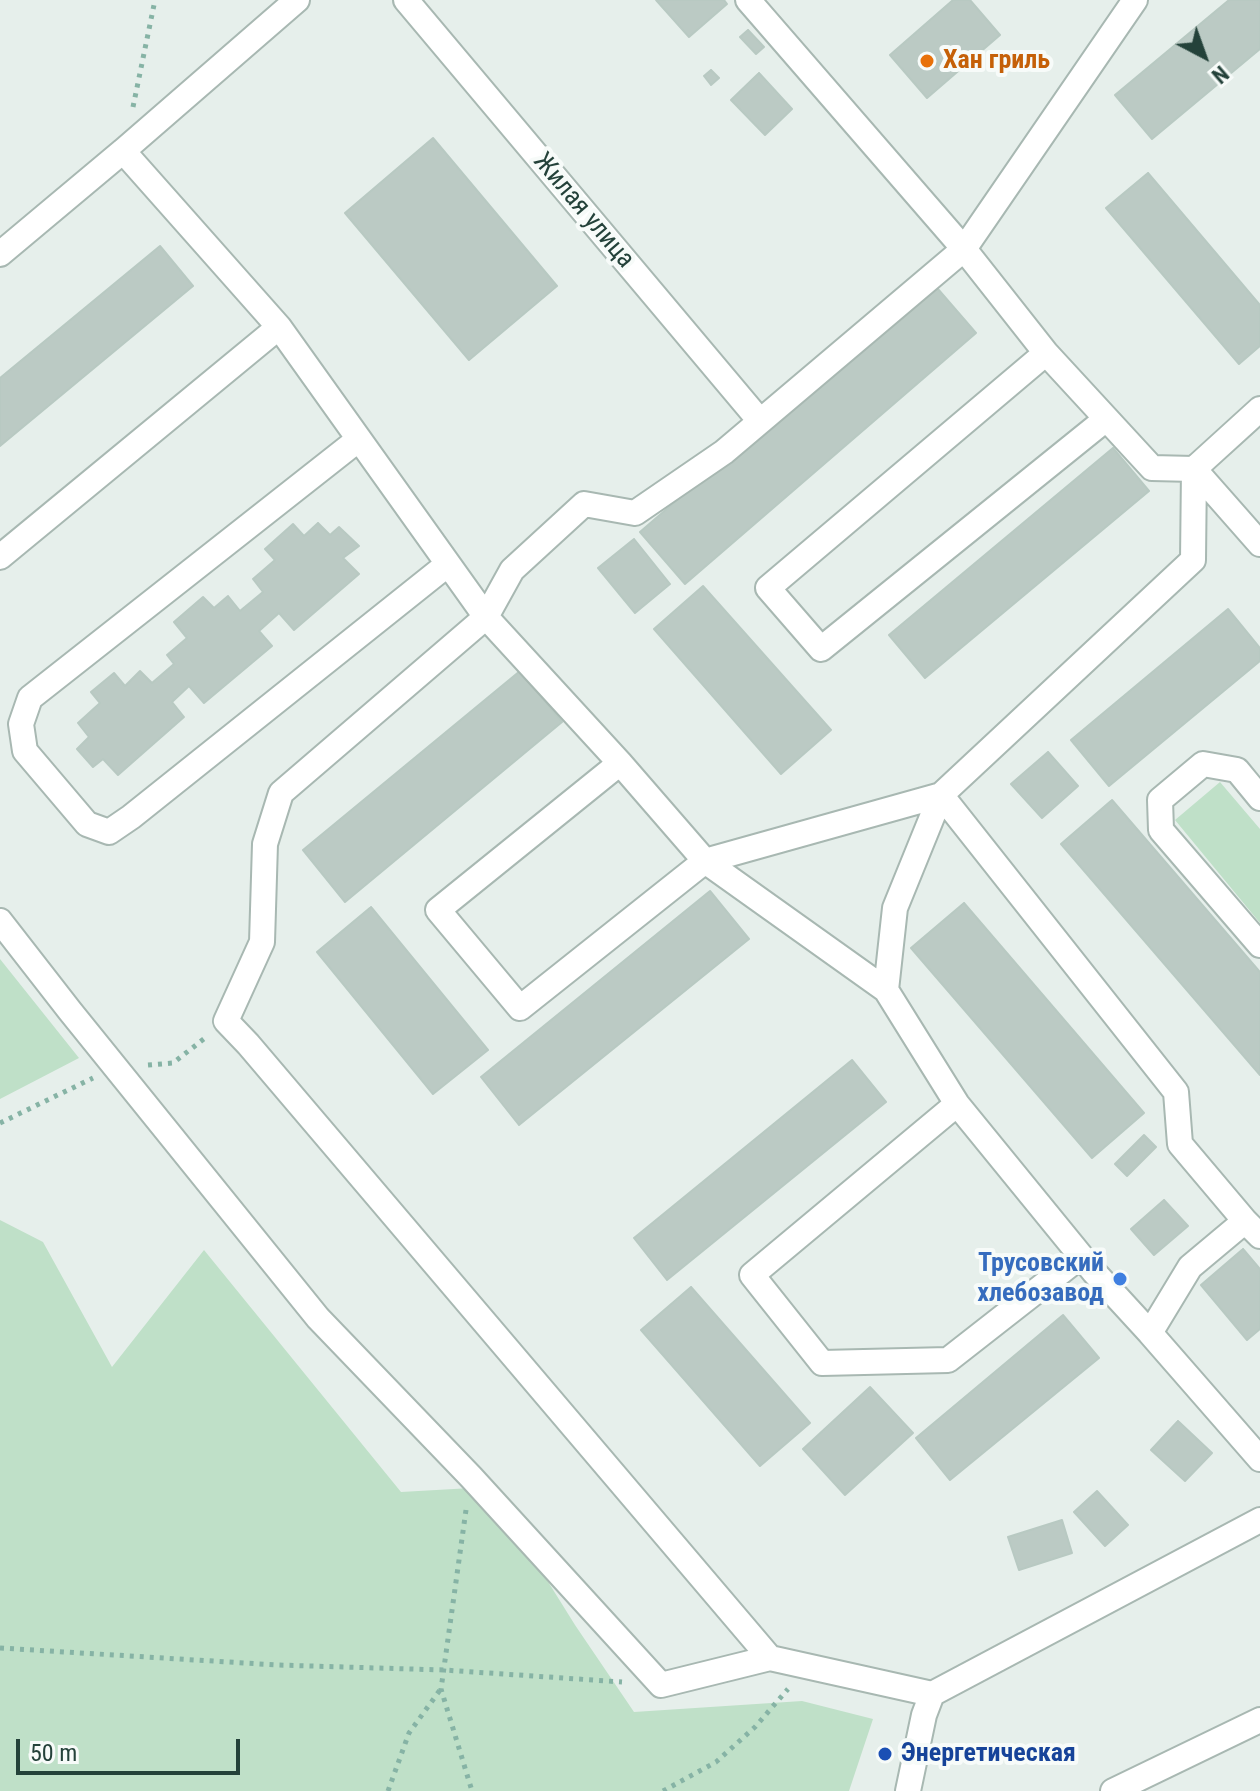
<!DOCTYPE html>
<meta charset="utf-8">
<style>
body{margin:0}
#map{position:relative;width:1260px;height:1791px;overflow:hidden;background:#e6efeb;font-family:"Roboto Condensed",sans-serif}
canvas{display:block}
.north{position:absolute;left:1164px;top:16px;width:80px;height:80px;-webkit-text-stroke:6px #f7fbf9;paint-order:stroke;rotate:139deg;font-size:22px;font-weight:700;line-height:32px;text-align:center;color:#24423a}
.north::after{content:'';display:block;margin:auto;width:28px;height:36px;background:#24423a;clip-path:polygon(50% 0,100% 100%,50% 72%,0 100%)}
.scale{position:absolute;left:16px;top:1739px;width:224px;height:36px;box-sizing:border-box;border:4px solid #24423a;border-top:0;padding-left:10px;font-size:24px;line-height:28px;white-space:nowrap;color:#24423a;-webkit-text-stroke:6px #f7fbf9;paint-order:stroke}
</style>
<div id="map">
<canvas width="1260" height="1791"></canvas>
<div class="north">N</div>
<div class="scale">50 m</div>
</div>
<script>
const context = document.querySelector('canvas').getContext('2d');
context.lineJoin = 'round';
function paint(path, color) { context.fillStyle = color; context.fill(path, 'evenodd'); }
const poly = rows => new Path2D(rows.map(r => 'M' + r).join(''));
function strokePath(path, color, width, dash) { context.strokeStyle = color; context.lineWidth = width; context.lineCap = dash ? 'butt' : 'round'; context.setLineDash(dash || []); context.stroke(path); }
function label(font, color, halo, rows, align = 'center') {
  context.font = font + ' "Roboto Condensed",sans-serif'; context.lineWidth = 8; context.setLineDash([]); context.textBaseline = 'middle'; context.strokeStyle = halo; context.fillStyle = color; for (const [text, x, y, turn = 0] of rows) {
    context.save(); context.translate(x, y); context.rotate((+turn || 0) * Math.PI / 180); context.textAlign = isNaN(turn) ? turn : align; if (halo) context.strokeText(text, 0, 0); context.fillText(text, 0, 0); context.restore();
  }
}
const green = poly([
 [1220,782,1260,829,1260,923,1175,820],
 [0,959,79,1058,0,1099],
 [0,1220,43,1242,112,1367,204,1250,401,1492,489,1487,575,1625,634,1712,802,1701,873,1719,849,1791,0,1791]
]);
const building = poly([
 [656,0,724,0,727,4,689,37,656,0],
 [953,0,970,0,1000,35,927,98,890,55,953,0],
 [1229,0,1260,0,1260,49,1152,139,1115,95,1229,0],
 [748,30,764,47,756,54,740,37,748,30],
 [711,70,719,78,711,85,704,76,711,70],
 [759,73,792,109,765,135,731,100,759,73],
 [433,138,557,286,469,360,345,213,433,138],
 [1148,173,1260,305,1260,346,1239,364,1106,208,1148,173],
 [160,246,193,286,0,446,0,378,160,246],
 [931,281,976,333,685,584,640,532,931,281],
 [1113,448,1149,491,925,678,889,635,1113,448],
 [318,523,330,535,339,527,359,546,343,558,359,574,294,630,279,613,259,631,272,646,204,703,189,686,172,702,184,717,118,775,103,759,93,767,77,749,89,737,78,723,100,703,91,692,114,673,125,686,140,671,152,683,174,664,167,655,187,638,174,622,203,597,214,608,228,596,240,611,263,592,253,579,275,560,265,549,293,524,304,536,318,523],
 [634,539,670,584,635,613,598,568,634,539],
 [703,586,831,730,781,774,654,629,703,586],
 [1228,609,1260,648,1260,661,1109,786,1071,740,1228,609],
 [520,671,562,722,345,902,303,850,520,671],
 [1048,752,1078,786,1042,818,1011,784,1048,752],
 [1112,800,1260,972,1260,1075,1061,844,1112,800],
 [710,891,749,939,519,1125,481,1077,710,891],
 [964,903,1144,1113,1092,1158,911,948,964,903],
 [371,907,488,1050,433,1094,317,952,371,907],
 [852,1060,886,1102,667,1280,634,1238,852,1060],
 [1144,1135,1156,1147,1127,1176,1115,1164,1144,1135],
 [1164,1200,1188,1226,1154,1255,1131,1229,1164,1200],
 [1243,1249,1260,1269,1260,1329,1247,1340,1201,1285,1243,1249],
 [691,1287,810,1423,760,1466,641,1330,691,1287],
 [1063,1315,1099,1358,950,1480,916,1438,1063,1315],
 [870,1387,913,1433,845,1495,803,1449,870,1387],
 [1178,1421,1212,1453,1185,1481,1151,1450,1178,1421],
 [1097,1491,1128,1525,1105,1546,1074,1512,1097,1491],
 [1062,1520,1072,1553,1019,1570,1008,1537,1062,1520]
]);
const path = poly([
 [133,107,155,0],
 [148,1065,173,1063,205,1038],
 [0,1123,93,1078],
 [466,1510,441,1689,472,1791],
 [0,1648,277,1665,444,1670,622,1682],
 [388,1791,409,1733,440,1690],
 [663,1791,716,1762,755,1727,788,1689]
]);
const minor = poly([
 [406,0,760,421],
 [748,0,964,249,724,452,635,513,584,504,512,570,486,617,620,763,705,861,886,990],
 [1135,0,964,249,1046,353,1152,468,1194,469,1260,409],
 [0,254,123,151],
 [279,327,486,617,281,793,265,844,262,942,226,1021,248,1044,770,1658,932,1694],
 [1046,353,768,588,821,649,1106,419],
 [359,439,30,698,21,724,25,751,87,824,109,832,131,817,448,564],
 [1194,469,1260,544],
 [0,557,279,327,123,151,297,0],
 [620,763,438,910,520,1008,705,861,941,795,1176,1092,1180,1144,1245,1221],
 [1260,798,1237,770,1203,764,1160,800,1161,830,1260,945],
 [0,921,70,1011,318,1318,471,1477,661,1685,770,1658],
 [957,1104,752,1275,822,1363,948,1360,1081,1256],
 [1260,1236,1245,1221,1190,1267,1150,1333,1260,1459],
 [1150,1333,1094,1272,957,1104,886,990,895,908,941,795,1193,560,1194,469],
 [908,1791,924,1715,932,1694,1260,1520],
 [1113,1791,1260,1720]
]);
const markers = [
 [927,61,8,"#e8710a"],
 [1120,1279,8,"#3f7fe0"],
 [885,1754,8,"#1a4fb4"]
];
const foodNames = [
 ["Хан гриль",943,61]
];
const streetNames = [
 ["Жилая улица",583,211,50]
];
const shopNames = [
 ["Трусовский",1104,1264],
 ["хлебозавод",1104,1294]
];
const transitNames = [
 ["Энергетическая",901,1754]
];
paint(green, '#bfe0c8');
paint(building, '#bbcac4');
strokePath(building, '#b8c9c2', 2);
strokePath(minor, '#a8b8b2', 28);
strokePath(path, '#86b3a5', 5, [4, 6]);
strokePath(minor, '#fff', 24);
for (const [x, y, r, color] of markers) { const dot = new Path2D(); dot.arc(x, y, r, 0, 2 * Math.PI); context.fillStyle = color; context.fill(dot); strokePath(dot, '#f7fbf9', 3); }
label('bold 26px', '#c56008', '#f7fbf9', foodNames, 'left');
label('26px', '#24423a', '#f7fbf9', streetNames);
label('bold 26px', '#366cbe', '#f7fbf9', shopNames, 'right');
label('bold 26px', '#164399', '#f7fbf9', transitNames, 'left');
</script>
